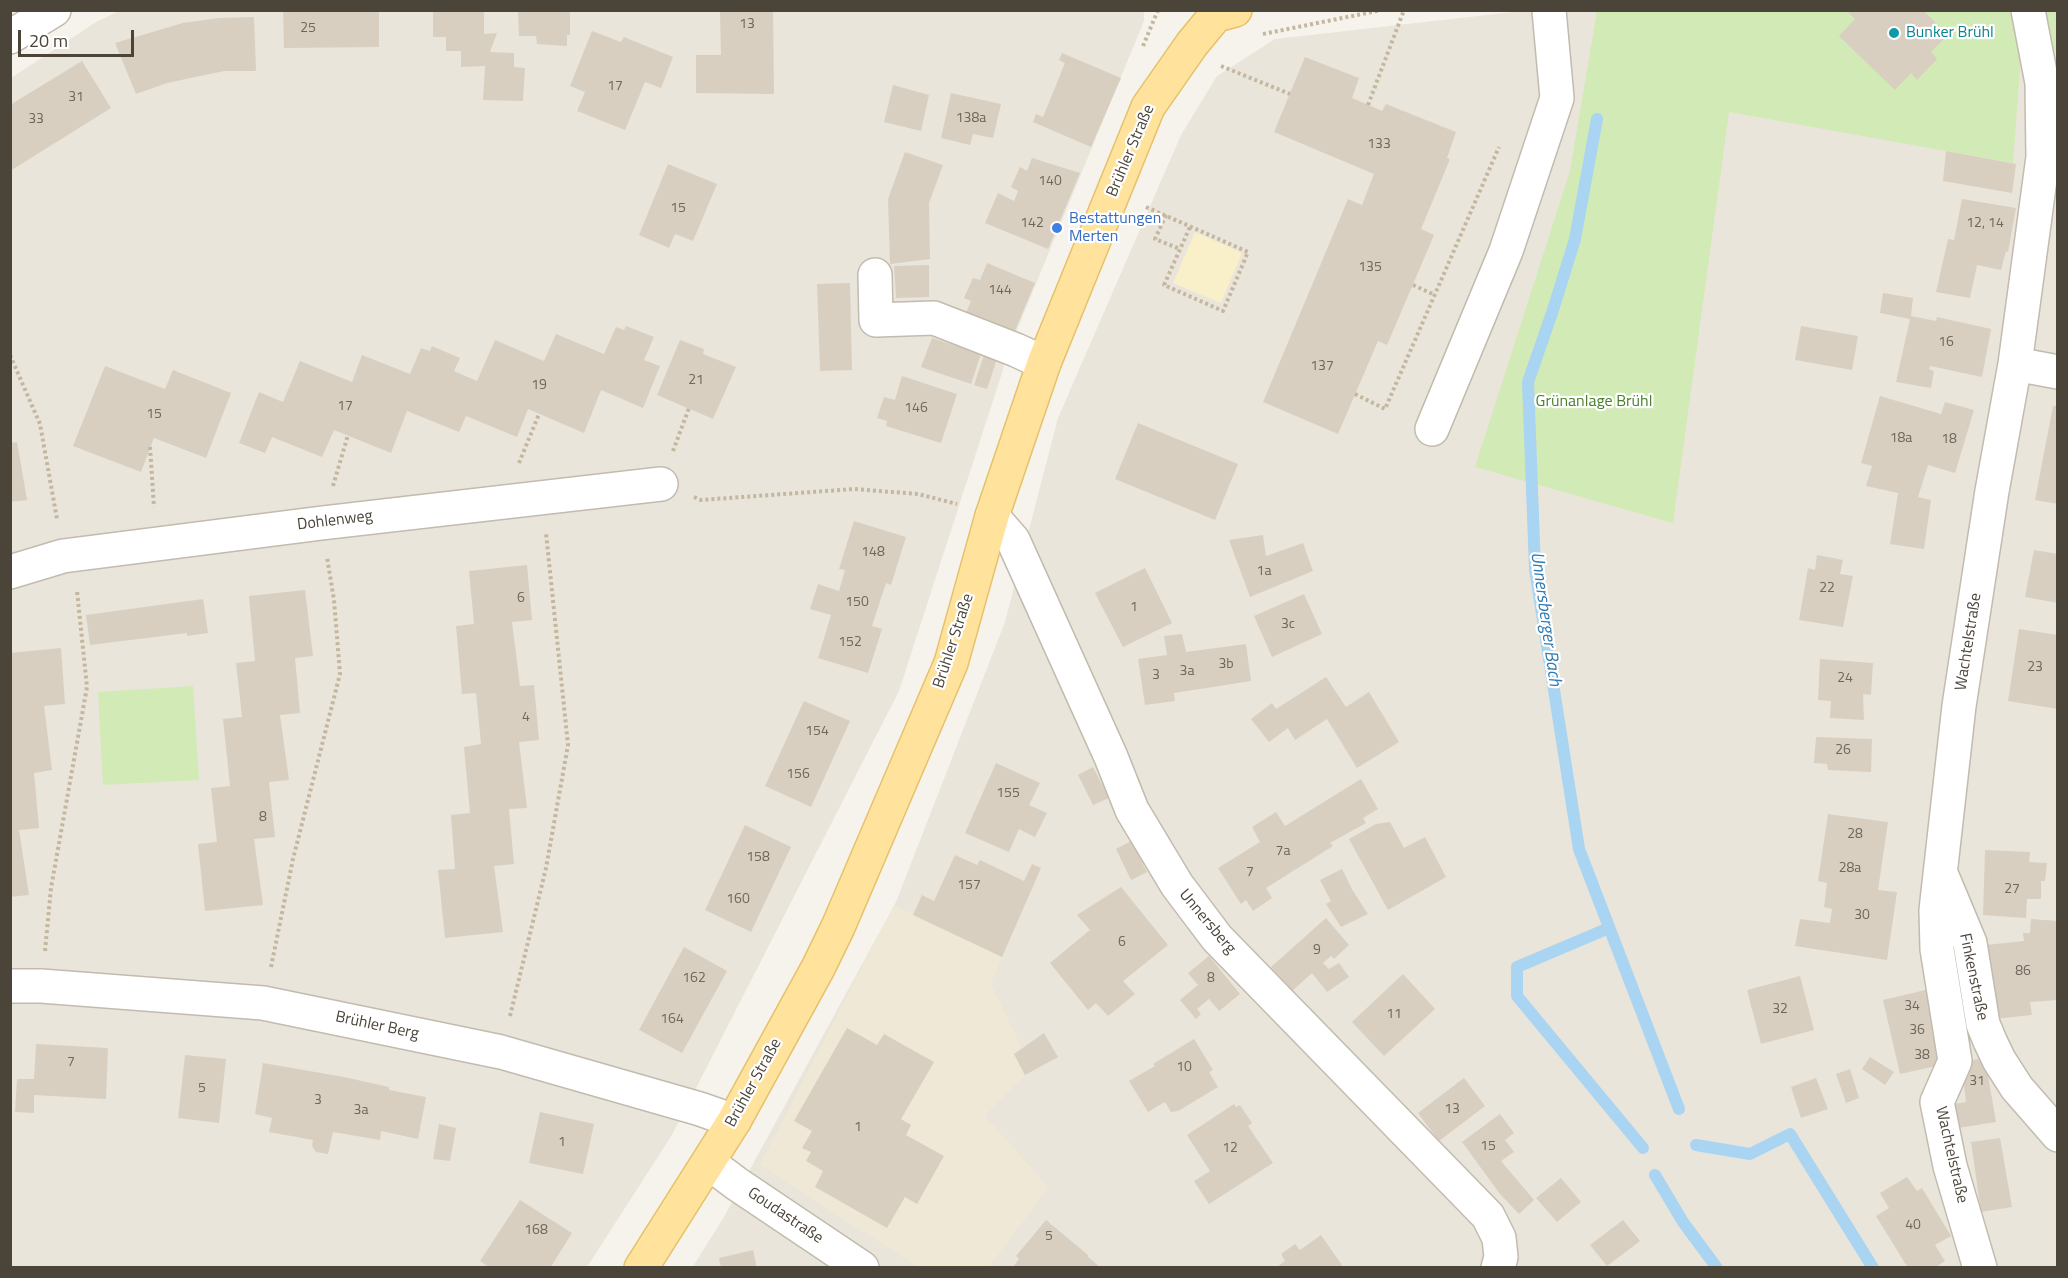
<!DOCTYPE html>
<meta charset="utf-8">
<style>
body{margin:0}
#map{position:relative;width:2068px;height:1278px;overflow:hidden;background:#f6f3ec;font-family:"Titillium Web",sans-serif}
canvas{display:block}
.frame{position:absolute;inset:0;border:12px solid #4b4439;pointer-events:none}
.scale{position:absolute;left:18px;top:30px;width:116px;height:27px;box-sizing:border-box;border:3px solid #4b4439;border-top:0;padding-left:8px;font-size:18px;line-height:21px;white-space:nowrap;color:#4b4439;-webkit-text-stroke:4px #fff;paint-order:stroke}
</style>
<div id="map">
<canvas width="2068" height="1278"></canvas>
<div class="frame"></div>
<div class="scale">20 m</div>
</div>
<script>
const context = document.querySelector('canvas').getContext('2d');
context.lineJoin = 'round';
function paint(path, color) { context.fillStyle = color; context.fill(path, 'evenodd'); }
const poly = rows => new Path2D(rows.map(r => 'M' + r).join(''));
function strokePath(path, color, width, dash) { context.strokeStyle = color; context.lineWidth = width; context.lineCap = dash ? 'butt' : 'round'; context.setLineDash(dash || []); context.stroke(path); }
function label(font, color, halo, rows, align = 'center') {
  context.font = font + ' "Titillium Web",sans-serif'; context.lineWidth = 4.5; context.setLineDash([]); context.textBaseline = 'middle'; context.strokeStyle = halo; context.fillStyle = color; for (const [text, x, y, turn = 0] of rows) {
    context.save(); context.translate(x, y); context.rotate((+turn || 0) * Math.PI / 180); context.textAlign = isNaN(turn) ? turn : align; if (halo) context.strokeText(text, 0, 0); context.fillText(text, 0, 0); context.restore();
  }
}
const residential = poly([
 [119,11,1144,11,1144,21,1012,342,899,691,672,1135,587,1267,11,1268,11,78,96,22],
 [1522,11,2057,11,2057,1267,692,1268,724,1217,896,902,1005,622,1058,418,1181,135,1217,76,1275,39]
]);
const education = poly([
 [894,905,1002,957,991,984,1022,1048,1014,1054,1025,1075,985,1116,1049,1187,989,1267,918,1267,760,1165]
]);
const green = poly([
 [1597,11,2057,11,2057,50,2021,56,2013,163,1729,112,1673,523,1475,467,1570,171],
 [193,686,199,780,103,785,98,692]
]);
const sand = poly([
 [1195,232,1242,253,1221,303,1173,283]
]);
const stream = poly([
 [1597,119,1575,239,1553,310,1528,382,1535,569,1579,849,1679,1109],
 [1609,928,1517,967,1517,996,1643,1148],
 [1696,1145,1750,1154,1790,1134,1873,1268],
 [1655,1175,1683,1222,1717,1268]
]);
const building = poly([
 [283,10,379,10,379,47,284,48],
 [433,10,484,10,484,34,497,33,490,52,514,53,514,67,525,68,523,101,483,100,485,66,461,67,461,51,446,51,446,37,433,37],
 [518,10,570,10,570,35,567,35,567,46,537,44,536,36,519,36],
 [720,10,773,10,774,94,696,93,696,55,721,55],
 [1850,10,1923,10,1948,35,1931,52,1937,59,1917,80,1911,73,1895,90,1839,36,1855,19,1848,12],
 [254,17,256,71,224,71,167,83,136,94,115,43,183,23,219,18],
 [592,31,621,42,624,37,673,57,661,88,645,82,625,130,577,111,585,92,570,86],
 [1062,53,1121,78,1091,147,1033,122,1036,114,1043,117,1065,63,1059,60],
 [1305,57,1359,78,1352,98,1382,111,1386,104,1456,132,1447,158,1450,159,1421,229,1434,235,1387,345,1378,341,1338,434,1263,402,1348,199,1362,205,1374,174,1274,132],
 [82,61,111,108,10,171,10,105],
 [893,85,929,95,921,131,884,122],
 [951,93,1001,104,993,138,973,134,970,145,941,138],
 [1946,151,2016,164,2012,193,1943,181],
 [905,152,943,165,929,203,930,259,890,264,888,199],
 [1032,158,1080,173,1048,249,985,223,998,193,1014,201,1018,191,1011,187,1020,167,1027,171],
 [668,164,717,184,693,241,675,234,669,248,639,235],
 [1962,199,2016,208,2008,252,2006,251,2001,270,1977,265,1970,298,1936,292,1948,239,1954,240],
 [987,263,1035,283,1014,333,966,313,971,301,964,298,973,278,980,280],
 [929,265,929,297,896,298,894,266],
 [850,283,852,370,820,371,817,284],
 [1883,293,1913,298,1911,316,1936,321,1937,317,1991,329,1982,377,1930,366,1929,369,1934,371,1931,388,1896,382,1910,319,1880,313],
 [626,326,654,337,644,360,660,366,643,408,601,390,584,433,528,409,517,437,466,416,459,432,407,411,391,453,334,430,322,457,272,437,265,453,239,443,259,392,283,402,300,361,352,382,362,355,410,374,421,348,430,351,432,346,460,358,454,371,477,381,495,340,544,361,556,334,604,354,616,327,624,330],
 [1801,326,1858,336,1852,370,1795,360],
 [932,338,981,354,971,384,921,367],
 [680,340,704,349,703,354,736,367,713,419,657,395],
 [984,355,997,359,987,389,974,385],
 [105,366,165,389,173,370,231,393,206,458,154,438,141,472,73,446],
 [902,376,957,394,941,443,886,426,887,421,877,418,884,397,895,400],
 [1880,396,1941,414,1945,402,1974,410,1955,473,1928,465,1918,497,1931,500,1924,549,1890,544,1898,493,1866,486,1872,466,1861,463],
 [2053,406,2058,406,2058,504,2035,500],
 [1138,423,1238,464,1215,520,1115,479],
 [17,442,27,500,10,502,10,443],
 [854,521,906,537,891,585,886,583,872,626,882,629,868,673,818,658,831,615,810,609,818,584,839,591,845,570,839,569],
 [1263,535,1266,556,1303,543,1313,571,1250,597,1229,540],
 [2034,550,2058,554,2058,603,2025,597],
 [1817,555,1843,560,1840,574,1853,576,1843,627,1799,620,1808,568,1815,570],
 [527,565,532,620,512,622,520,686,534,685,539,740,519,742,527,808,509,809,514,864,494,866,503,932,445,938,438,870,455,869,451,815,470,813,464,747,481,744,476,693,462,694,456,626,474,624,469,571],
 [1145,568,1172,623,1123,647,1095,593],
 [305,590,313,656,295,658,300,713,280,715,289,780,269,782,275,837,254,839,263,905,205,911,198,844,217,842,211,788,230,786,223,719,242,717,236,663,255,661,249,596],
 [1304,594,1322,634,1272,657,1254,616],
 [203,599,208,633,187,636,187,633,90,645,86,615],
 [2019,629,2058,635,2058,709,2008,701],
 [1182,634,1186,652,1246,644,1251,681,1174,693,1175,701,1145,705,1138,659,1167,655,1164,636],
 [61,648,65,704,44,706,52,770,34,773,39,828,19,830,29,895,10,897,10,653],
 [1820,659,1873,663,1871,695,1863,694,1864,720,1830,718,1831,701,1818,700],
 [1326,677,1346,707,1369,692,1399,742,1357,768,1327,719,1295,740,1288,728,1269,742,1251,719,1272,703,1276,709],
 [804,701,850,721,811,807,765,786],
 [1816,737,1872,739,1871,772,1828,770,1827,764,1814,763],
 [996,763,1040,783,1029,805,1047,813,1035,837,1019,829,1009,852,965,833],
 [1093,767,1109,798,1093,805,1078,775],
 [1361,779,1378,809,1363,818,1366,823,1330,843,1333,846,1266,888,1272,898,1253,911,1246,900,1241,904,1218,868,1260,842,1252,827,1276,812,1285,826],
 [1828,814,1888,822,1878,890,1897,892,1887,960,1795,946,1800,919,1830,923,1832,909,1824,907,1827,883,1818,881],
 [1390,822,1404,848,1425,837,1446,877,1388,910,1349,839,1376,824],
 [745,825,791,847,751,932,705,910],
 [1131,841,1147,872,1131,880,1116,849],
 [1985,850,2030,852,2029,862,2047,863,2045,881,2041,881,2041,899,2027,899,2026,918,1983,915],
 [955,855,977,865,980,860,1024,881,1032,864,1041,868,1002,957,913,915,922,895,934,901],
 [1342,869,1353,891,1368,914,1341,927,1326,904,1331,901,1320,880],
 [1121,887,1168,945,1123,981,1135,994,1108,1016,1096,1003,1088,1010,1050,963,1090,930,1077,915],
 [1326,918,1349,945,1334,959,1331,956,1323,963,1329,969,1339,963,1349,977,1327,992,1312,973,1292,991,1271,967],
 [2031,919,2058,921,2058,1000,2030,1002,2032,1015,1994,1019,1986,945,2024,941,2023,933,2030,933],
 [684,947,727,971,682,1053,639,1030],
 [1209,956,1240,994,1219,1011,1209,999,1197,1009,1201,1014,1196,1019,1180,1000,1198,985,1188,973],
 [1403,974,1435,1009,1384,1056,1352,1022],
 [1800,976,1814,1030,1761,1044,1747,990],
 [1934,988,1950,1063,1900,1074,1883,1000],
 [847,1028,877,1045,884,1034,934,1062,901,1119,911,1125,906,1135,944,1156,917,1204,905,1197,887,1228,815,1187,823,1171,806,1161,811,1152,802,1148,812,1131,794,1121],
 [1044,1033,1058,1057,1025,1075,1014,1054],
 [1194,1039,1213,1070,1209,1072,1218,1087,1178,1111,1171,1112,1165,1102,1148,1112,1129,1081,1155,1066,1153,1064],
 [36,1044,108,1048,106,1099,34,1095,34,1113,15,1112,17,1079,34,1079],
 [185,1055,226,1059,219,1123,178,1118],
 [1870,1057,1894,1072,1885,1085,1862,1069],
 [1985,1058,1996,1122,1958,1128,1954,1104,1966,1102,1961,1062],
 [263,1063,344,1077,389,1087,389,1090,426,1097,418,1139,381,1131,380,1140,333,1132,328,1154,316,1152,312,1146,313,1140,269,1132,272,1118,255,1114],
 [1850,1069,1859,1098,1846,1103,1836,1074],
 [1464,1078,1485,1106,1439,1141,1418,1113],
 [1816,1078,1828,1109,1801,1118,1791,1087],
 [1234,1104,1236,1107,1240,1105,1252,1123,1248,1126,1273,1163,1209,1204,1194,1181,1210,1171,1187,1135],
 [540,1112,594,1124,583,1174,529,1163],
 [1500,1114,1514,1133,1505,1140,1514,1152,1501,1161,1534,1200,1519,1214,1500,1194,1462,1142],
 [439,1124,456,1128,450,1161,433,1159],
 [2000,1138,2012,1207,1981,1212,1971,1142],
 [1907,1177,1917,1191,1922,1188,1951,1236,1935,1245,1945,1261,1935,1268,1908,1268,1876,1216,1889,1208,1880,1193],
 [1561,1178,1581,1202,1557,1222,1536,1198],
 [520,1200,572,1233,550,1268,490,1268,480,1261],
 [1046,1220,1088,1255,1088,1257,1101,1268,1012,1268,1019,1259,1016,1256],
 [1623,1220,1640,1241,1607,1266,1590,1245],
 [1321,1235,1344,1268,1275,1268,1285,1261,1281,1254,1295,1244,1300,1250],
 [753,1250,757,1268,721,1268,719,1258]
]);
const path = poly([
 [1263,34,1382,10],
 [1143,46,1158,10],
 [1221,66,1290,94],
 [1368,105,1404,10],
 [1146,207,1248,252,1223,311,1164,285,1190,227],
 [1166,215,1155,239,1180,249],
 [1413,285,1435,295],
 [10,355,40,424,57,519],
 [1355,394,1385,409,1499,147],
 [150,447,154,507],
 [673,451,689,408],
 [519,463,539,414],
 [333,486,348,435],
 [694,497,701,500,854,489,918,494,957,504],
 [45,951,51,888,87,687,77,591],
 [271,967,293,859,340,674,334,600,327,557],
 [510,1016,546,868,568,745,546,533]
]);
const minor = poly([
 [10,37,54,10],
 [875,275,876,320,934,318,1016,350,1044,363],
 [2015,364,2058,372],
 [1432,429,1506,251,1557,98,1549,10],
 [992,516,1013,540,1111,757,1132,810,1177,885,1217,938,1488,1216,1499,1238,1501,1257,1498,1268],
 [10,572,63,556,322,523,661,484],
 [1942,876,1970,943,1983,1024,1990,1041,1999,1060,2017,1088,2058,1135],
 [10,986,41,986,263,1003,501,1052,700,1109,734,1121],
 [709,1163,737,1184,862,1268],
 [1980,1268,1950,1166,1937,1102,1955,1061,1937,949,1936,910,1959,706,1992,491,2015,364,2043,157,2042,83,2028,10]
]);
const major = poly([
 [641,1268,734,1121,818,968,838,927,951,663,992,516,1044,363,1148,107,1192,44,1216,15,1235,10]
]);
const markers = [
 [1894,33,6,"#0f9aa8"],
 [1057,228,6,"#3f7fe0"]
];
const numberNames = [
 ["13",747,25],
 ["25",308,29],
 ["17",615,87],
 ["31",76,98],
 ["138a",971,119],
 ["33",36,120],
 ["133",1379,145],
 ["140",1050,182],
 ["15",678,209],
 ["142",1032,224],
 ["12, 14",1985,224],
 ["135",1370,268],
 ["144",1000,291],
 ["16",1946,343],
 ["137",1322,367],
 ["21",696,381],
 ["19",539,386],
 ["17",345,407],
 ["146",916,409],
 ["15",154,415],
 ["18a",1901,439],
 ["18",1949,440],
 ["148",873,553],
 ["1a",1264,572],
 ["22",1827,589],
 ["6",521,599],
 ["150",857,603],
 ["1",1134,608],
 ["3c",1288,625],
 ["152",850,643],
 ["3b",1226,665],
 ["23",2035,668],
 ["3a",1187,672],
 ["3",1156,676],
 ["24",1845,679],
 ["4",526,718],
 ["154",817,732],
 ["26",1843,751],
 ["156",798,775],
 ["155",1008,794],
 ["8",263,818],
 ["28",1855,835],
 ["7a",1283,852],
 ["158",758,858],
 ["28a",1850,869],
 ["7",1250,873],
 ["157",969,886],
 ["27",2012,890],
 ["160",738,900],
 ["30",1862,916],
 ["6",1122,943],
 ["9",1317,951],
 ["86",2023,972],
 ["162",694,979],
 ["8",1211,979],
 ["34",1912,1007],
 ["32",1780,1010],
 ["11",1394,1015],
 ["164",672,1020],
 ["36",1917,1031],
 ["38",1922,1056],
 ["7",71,1063],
 ["10",1184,1068],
 ["31",1977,1082],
 ["5",202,1089],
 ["3",318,1101],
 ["13",1452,1110],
 ["3a",361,1111],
 ["1",858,1128],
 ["1",562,1143],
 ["15",1488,1147],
 ["12",1230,1149],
 ["40",1913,1226],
 ["168",536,1231],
 ["5",1049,1237]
];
const cultureNames = [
 ["Bunker Brühl",1906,33]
];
const streetNames = [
 ["Brühler Straße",1131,151,-67],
 ["Dohlenweg",335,521,-7],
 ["Brühler Straße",954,641,-72],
 ["Wachtelstraße",1969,642,-81],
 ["Unnersberg",1207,922,50],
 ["Finkenstraße",1973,977,78],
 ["Brühler Berg",377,1026,12],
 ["Brühler Straße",754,1083,-61],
 ["Wachtelstraße",1951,1155,77],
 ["Goudastraße",785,1216,34]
];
const shopNames = [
 ["Bestattungen",1069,219],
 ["Merten",1069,237]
];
const parkNames = [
 ["Grünanlage Brühl",1594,402]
];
const waterNames = [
 ["Unnersberger Bach",1545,619,82]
];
paint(residential, '#eae5da');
paint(education, '#efe8d6');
paint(green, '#d2eab5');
paint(sand, '#f9efc9');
strokePath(stream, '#a9d4f2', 12);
paint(building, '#d8cfc1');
strokePath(minor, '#c2bbae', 36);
strokePath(major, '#e6c16a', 36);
strokePath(path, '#c4b79f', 4, [3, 3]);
strokePath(minor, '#fff', 33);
strokePath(major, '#ffe39c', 33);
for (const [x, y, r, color] of markers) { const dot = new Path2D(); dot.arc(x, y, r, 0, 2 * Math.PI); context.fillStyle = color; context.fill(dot); strokePath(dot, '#fff', 2); }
label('14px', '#6e675b', null, numberNames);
label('16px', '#0d838f', '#fff', cultureNames, 'left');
label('16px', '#4b4439', '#fff', streetNames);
label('16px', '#366cbe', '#fff', shopNames, 'left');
label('16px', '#4a7f2a', '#fff', parkNames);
label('italic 18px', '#2e7ab2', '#fff', waterNames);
</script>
